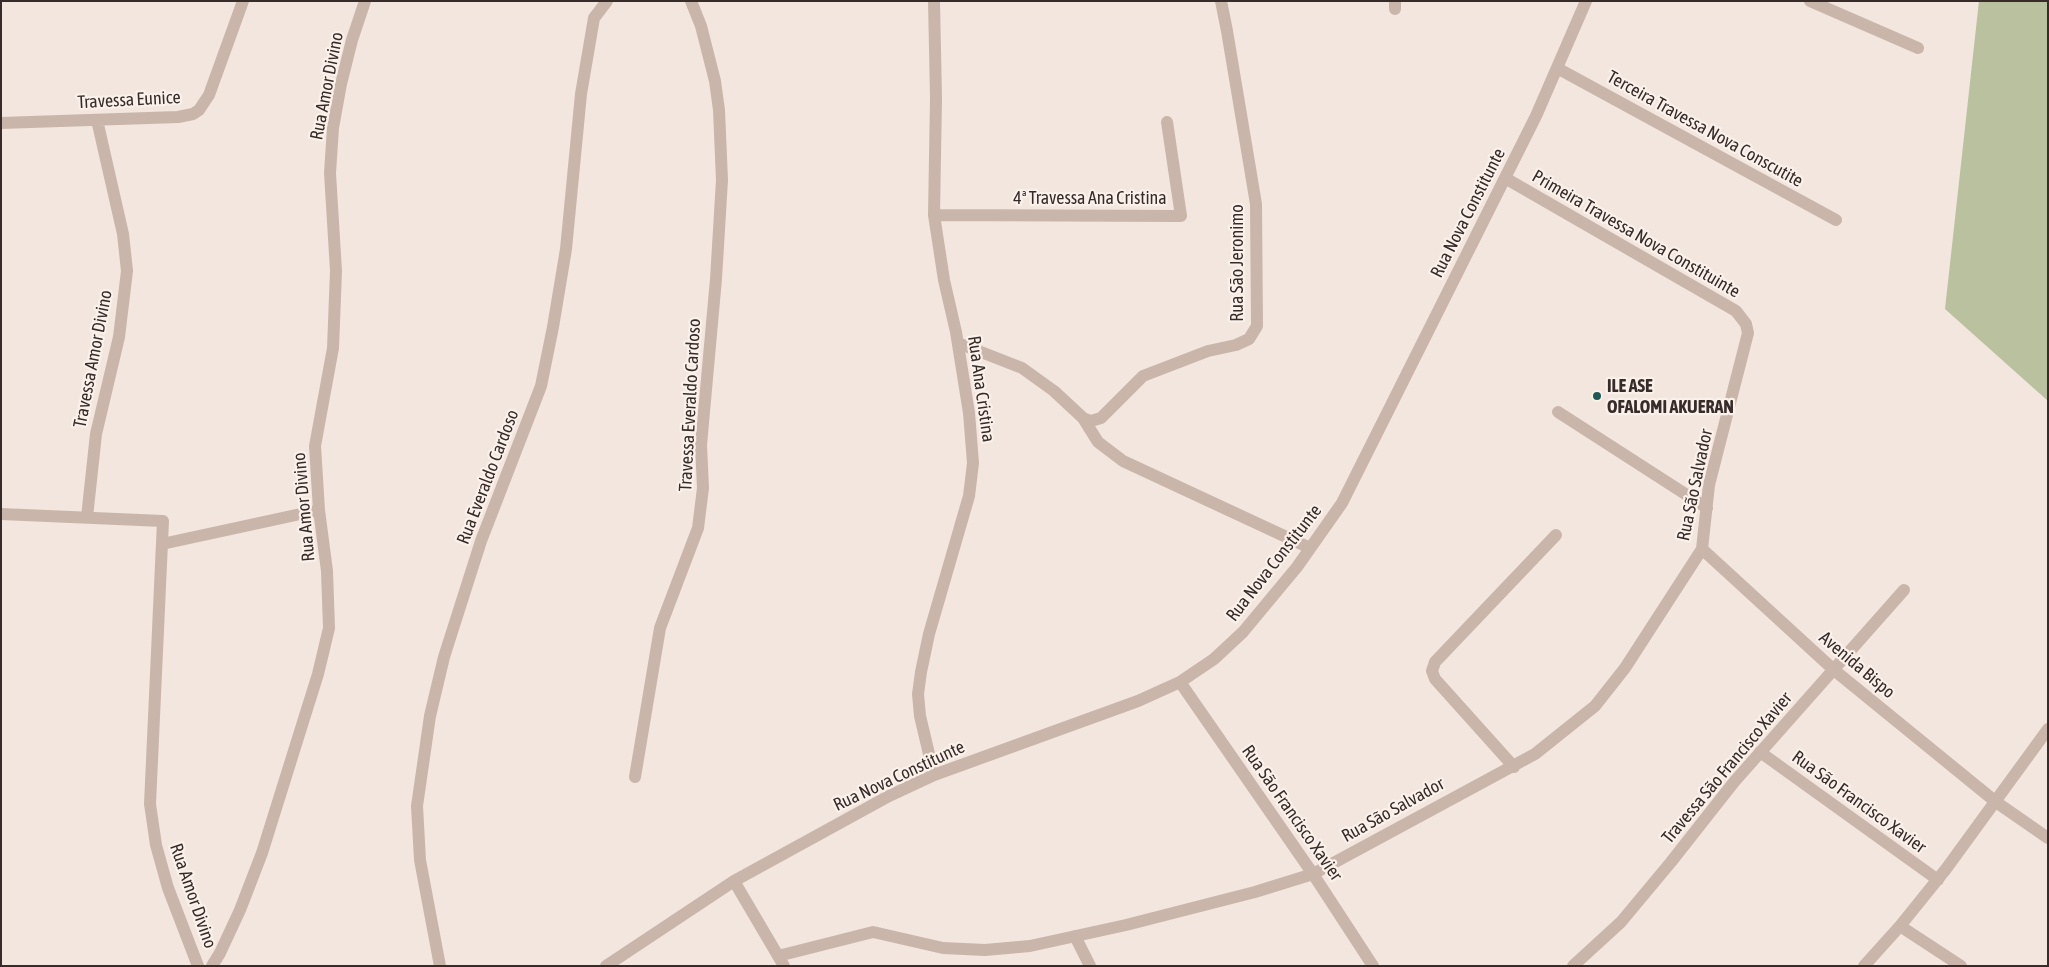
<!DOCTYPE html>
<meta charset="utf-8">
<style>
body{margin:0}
#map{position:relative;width:2049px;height:967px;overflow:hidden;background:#f2e6de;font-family:"Asap Condensed",sans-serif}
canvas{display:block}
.frame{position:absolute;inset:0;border:2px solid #382c2a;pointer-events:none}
</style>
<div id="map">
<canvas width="2049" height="967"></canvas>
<div class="frame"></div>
</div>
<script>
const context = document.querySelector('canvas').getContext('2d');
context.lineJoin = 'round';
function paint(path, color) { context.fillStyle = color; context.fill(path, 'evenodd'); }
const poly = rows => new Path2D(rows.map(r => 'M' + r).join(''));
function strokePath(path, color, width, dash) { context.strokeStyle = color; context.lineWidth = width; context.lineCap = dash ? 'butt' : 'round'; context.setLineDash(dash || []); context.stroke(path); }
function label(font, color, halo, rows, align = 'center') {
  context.font = font + ' "Asap Condensed",sans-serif'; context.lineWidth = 4.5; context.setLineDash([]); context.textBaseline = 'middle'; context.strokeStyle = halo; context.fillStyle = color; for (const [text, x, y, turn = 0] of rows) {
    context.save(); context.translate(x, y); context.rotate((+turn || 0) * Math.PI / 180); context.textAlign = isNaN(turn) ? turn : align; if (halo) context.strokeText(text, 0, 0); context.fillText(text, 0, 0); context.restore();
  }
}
const green = poly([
 [1979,1,2048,1,2048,401,1945,309]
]);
const minor = poly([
 [934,1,936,98,934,215,944,280,956,332,969,413,973,463,969,496,929,634,921,672,918,694,920,716,934,775],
 [1810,1,1918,48],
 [1395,9,1395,1],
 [1557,68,1836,220],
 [1,123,178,117,193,114,199,110,209,95,243,1],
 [934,215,1181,216,1167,122],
 [958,343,1022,368,1054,391,1083,418,1091,421,1101,418,1143,376,1208,351,1236,345,1249,339,1257,326,1256,204,1227,31,1221,1],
 [1558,412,1707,508],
 [1083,418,1098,442,1123,461,1310,548],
 [1,514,163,521,150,804,156,845,168,888,198,966],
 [87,517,96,434,119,337,127,271,123,234,97,120],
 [162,544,319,510],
 [1702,549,1834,670,1996,802,2048,838],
 [1180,682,1313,874,1373,966],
 [1760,752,1938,880],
 [1514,767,1435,679,1432,671,1435,662,1556,535],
 [635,777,660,628,698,528,703,488,701,445,716,279,722,180,719,110,715,81,701,26,691,1],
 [734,881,784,966],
 [1900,926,1961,966],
 [1075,936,1090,966],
 [778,956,873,932,943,948,985,950,1030,946,1126,925,1255,892,1313,874,1535,754,1595,706,1625,668,1702,549,1709,485,1748,333,1746,324,1736,311,1505,178],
 [212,966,220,953,240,910,262,853,318,674,329,628,327,571,319,510,315,446,333,348,336,271,330,173,333,128,341,84,352,40,365,1],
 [440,966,420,860,417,806,430,716,444,657,481,541,541,386,553,327,566,249,581,94,594,18,607,1],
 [606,966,734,881,889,796,934,775,1138,701,1180,682,1214,659,1243,632,1297,567,1342,503,1536,116,1586,1],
 [1573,966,1621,922,1671,862,1734,782,1904,590],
 [1864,966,1900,926,1946,869,2048,729]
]);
const markers = [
 [1597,396,5,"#205855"]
];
const streetNames = [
 ["Rua Amor Divino",327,86,-79],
 ["Travessa Eunice",129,100,-3],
 ["Terceira Travessa Nova Conscutite",1705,129,29],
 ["4ª Travessa Ana Cristina",1090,198],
 ["Rua Nova Constitunte",1468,213,-63],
 ["Primeira Travessa Nova Constituinte",1636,234,30],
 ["Rua São Jeronimo",1237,263,-90],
 ["Travessa Amor Divino",93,359,-79],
 ["Rua Ana Cristina",981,389,82],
 ["Travessa Everaldo Cardoso",690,405,-87],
 ["Rua Everaldo Cardoso",488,477,-69],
 ["Rua São Salvador",1695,485,-78],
 ["Rua Amor Divino",304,507,-95],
 ["Rua Nova Constitunte",1274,563,-52],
 ["Avenida Bispo",1857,665,40],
 ["Travessa São Francisco Xavier",1727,768,-50],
 ["Rua Nova Constitunte",899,776,-25],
 ["Rua São Francisco Xavier",1859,802,36],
 ["Rua São Salvador",1393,810,-29],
 ["Rua São Francisco Xavier",1292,813,55],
 ["Rua Amor Divino",193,896,71]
];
const poiNames = [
 ["ILE ASE",1607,386],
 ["OFALOMI AKUERAN",1607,407]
];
paint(green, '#b9c19e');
strokePath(minor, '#cab5aa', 12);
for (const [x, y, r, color] of markers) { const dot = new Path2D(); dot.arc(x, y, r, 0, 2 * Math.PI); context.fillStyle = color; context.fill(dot); strokePath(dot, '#faf1eb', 2); }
label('18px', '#382c2a', '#faf1eb', streetNames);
label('bold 18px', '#382c2a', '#faf1eb', poiNames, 'left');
</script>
